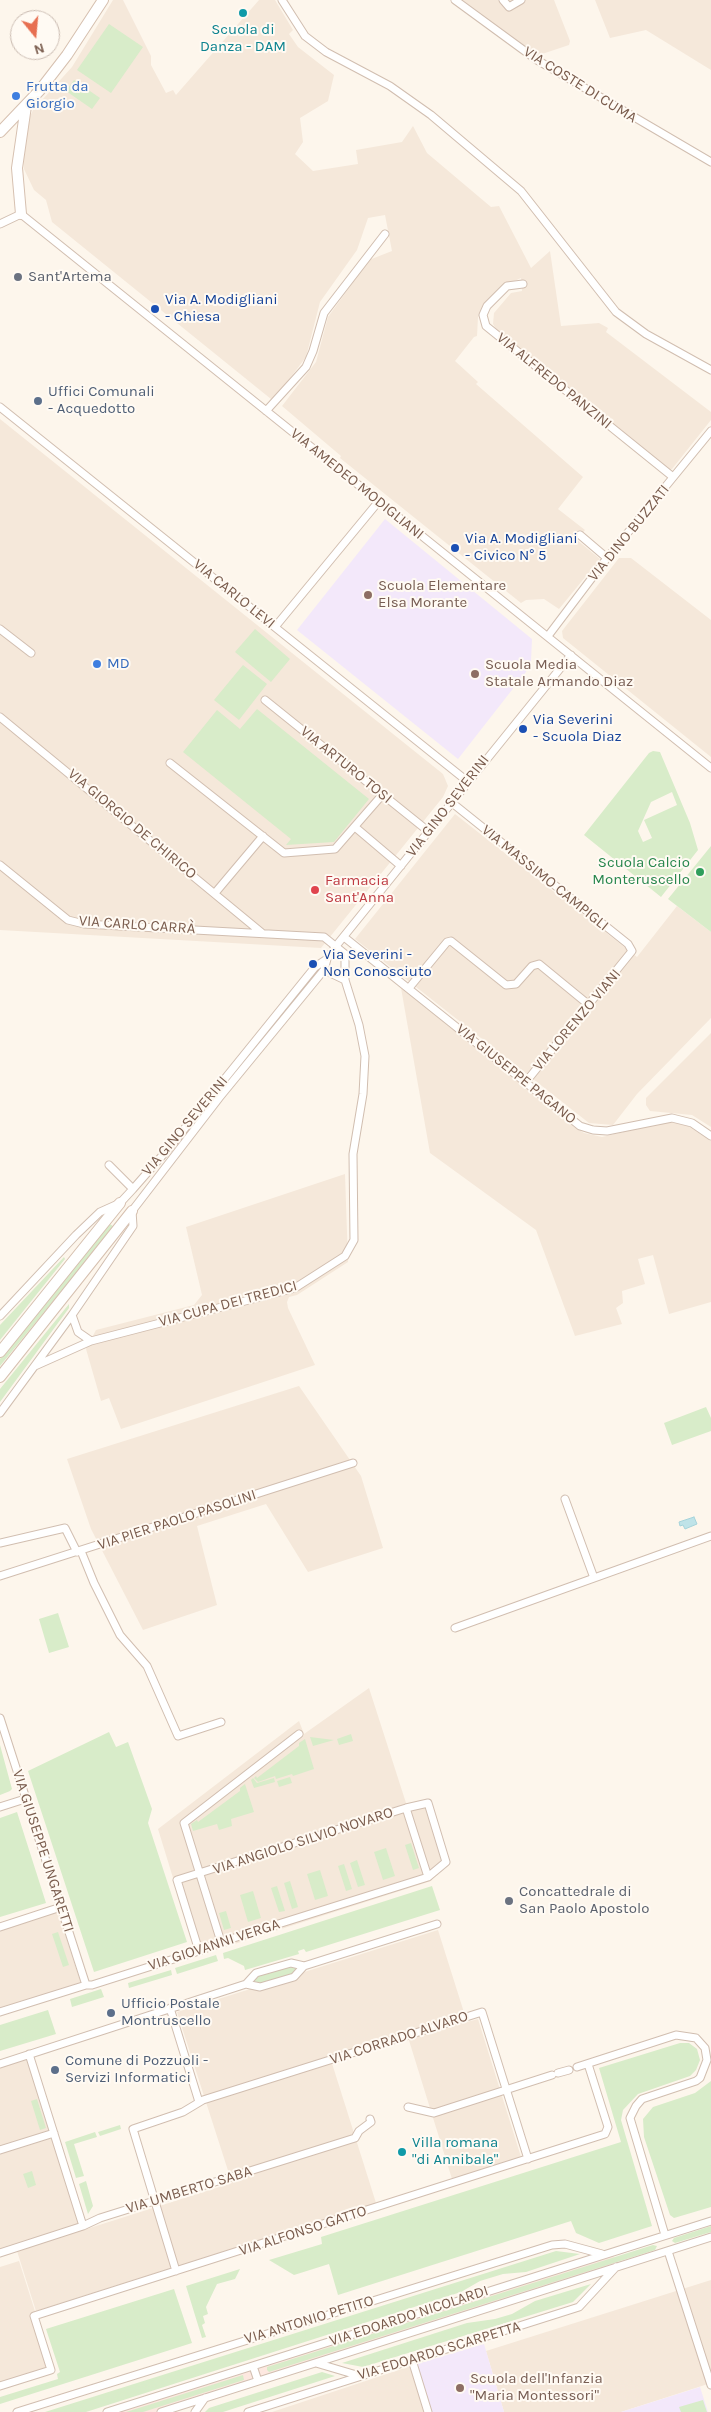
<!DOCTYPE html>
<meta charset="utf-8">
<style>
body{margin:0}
#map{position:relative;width:711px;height:2412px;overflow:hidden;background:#fdf6ec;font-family:Karla,sans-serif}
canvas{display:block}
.north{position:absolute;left:10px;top:10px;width:50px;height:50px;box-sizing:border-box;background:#fffaf3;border:1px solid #cabbb1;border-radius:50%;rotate:163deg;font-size:14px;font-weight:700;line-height:20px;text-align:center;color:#7a5c4d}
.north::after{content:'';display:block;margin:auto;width:18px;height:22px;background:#e76f51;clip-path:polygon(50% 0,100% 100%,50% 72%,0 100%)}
</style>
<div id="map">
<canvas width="711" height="2412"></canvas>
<div class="north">N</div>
</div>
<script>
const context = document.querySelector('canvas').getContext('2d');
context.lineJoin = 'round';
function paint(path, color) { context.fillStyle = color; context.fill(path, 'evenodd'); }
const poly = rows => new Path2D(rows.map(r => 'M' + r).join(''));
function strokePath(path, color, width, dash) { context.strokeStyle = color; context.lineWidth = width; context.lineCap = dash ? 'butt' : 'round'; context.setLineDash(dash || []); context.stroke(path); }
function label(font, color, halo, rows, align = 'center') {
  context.font = font + ' Karla,sans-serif'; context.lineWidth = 4; context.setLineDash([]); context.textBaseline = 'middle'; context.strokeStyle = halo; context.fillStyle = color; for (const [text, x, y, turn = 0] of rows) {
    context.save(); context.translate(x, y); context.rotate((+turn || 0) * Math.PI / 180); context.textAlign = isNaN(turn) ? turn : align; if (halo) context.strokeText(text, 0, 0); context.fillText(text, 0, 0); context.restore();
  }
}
const residential = poly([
 [113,0,123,0,151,56,151,65,166,93,173,90,176,95,259,0,275,0,293,30,289,34,298,47,334,75,328,101,300,118,303,142,295,154,313,171,358,164,356,150,402,142,413,126,427,153,491,207,499,206,531,268,550,251,561,326,599,323,608,328,606,332,711,412,711,420,672,469,665,471,499,334,493,324,494,313,511,293,522,291,521,278,510,283,508,282,478,317,477,336,474,337,455,361,478,382,476,384,583,477,558,509,585,530,577,540,600,559,559,609,544,599,526,600,521,603,340,458,341,456,282,406,316,362,328,317,369,260,392,251,385,215,368,218,357,250,320,302,306,357,278,394,271,399,52,222,46,200,34,190,24,169,23,152,28,121,33,110,72,67],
 [460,0,554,0,570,41,569,45,536,56],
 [595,0,711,0,711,70,646,30,610,38],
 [0,419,443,774,448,786,443,797,321,948,0,930],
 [619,558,631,558,711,620,711,757,563,638,562,631],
 [455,814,637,957,677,906,711,932,711,1018,637,1094,613,1125,589,1123,355,939],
 [401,988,574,1127,584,1133,602,1137,663,1123,677,1123,688,1126,711,1141,711,1302,669,1314,653,1255,638,1259,645,1284,622,1291,623,1303,616,1308,622,1324,575,1336,536,1230,430,1153],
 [711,1033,711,1127,692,1115,650,1111,646,1105,646,1098],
 [345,1174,348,1262,297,1295,289,1297,287,1302,288,1308,315,1365,121,1429,109,1398,101,1401,86,1349,96,1330,194,1305,202,1295,186,1227],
 [299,1386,361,1476,383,1548,308,1572,266,1504,197,1526,217,1605,143,1630,91,1529,67,1459],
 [369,1688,406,1803,427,1805,444,1862,431,1881,197,1956,158,1829,299,1721,304,1734],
 [58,1912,81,1984,0,2009,0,1931],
 [438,1930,467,2022,478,2019,521,2157,452,2179,407,2034,330,2057,376,2203,36,2311,17,2251,232,2183,177,2012],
 [28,2058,51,2132,0,2147,0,2067],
 [52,2138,79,2224,0,2249,0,2154],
 [19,2261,54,2371,0,2388,0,2267],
 [711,2280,711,2383,621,2412,504,2412,486,2351],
 [417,2364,431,2412,272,2412]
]);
const commercial = poly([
 [612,2252,617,2267,161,2412,107,2412]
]);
const education = poly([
 [385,519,532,639,531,661,526,672,458,759,297,630],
 [484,2344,504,2412,431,2412,417,2364],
 [700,2387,708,2412,621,2412]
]);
const green = poly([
 [109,24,143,47,111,93,77,70],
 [74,80,100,98,92,109,66,91],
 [255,629,290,659,271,682,235,652],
 [243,665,267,684,239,720,214,700],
 [257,709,369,799,334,842,286,845,291,839,183,752,217,710,240,729],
 [653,751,660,752,690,823,698,850,661,897,584,835,649,753],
 [672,792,677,805,644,820,652,838,643,842,638,831,651,802],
 [711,846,711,932,668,899],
 [110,1224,114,1227,0,1366,0,1359],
 [64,1257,65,1259,0,1340,0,1325],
 [69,1304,69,1308,0,1402,0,1389],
 [706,1407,711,1418,711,1431,672,1445,664,1423],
 [58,1613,69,1647,49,1653,39,1619],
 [109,1732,116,1747,128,1742,152,1809,148,1823,187,1942,94,1972,28,1771],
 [351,1734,353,1741,339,1745,337,1739],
 [310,1737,334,1740,313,1746],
 [305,1739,314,1769,293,1776,292,1774,276,1779,275,1776,258,1782,254,1778,256,1776,257,1778,299,1746,299,1743],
 [0,1745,12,1789,10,1791,0,1795],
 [290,1777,292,1783,279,1787,277,1781],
 [253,1778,257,1783,274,1778,275,1782,254,1788,251,1780],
 [245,1784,254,1812,231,1819,232,1826,219,1830,217,1824,193,1831,191,1824,197,1820,198,1822,240,1791,240,1788],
 [17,1812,46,1903,0,1917,0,1818],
 [411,1843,419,1868,413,1870,405,1845],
 [386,1848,395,1876,383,1880,374,1852],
 [357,1860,365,1885,358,1887,350,1863],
 [344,1864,352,1889,346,1891,338,1866],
 [320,1870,328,1896,315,1900,307,1874],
 [290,1881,298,1907,292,1909,284,1883],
 [277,1886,285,1911,279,1912,271,1888],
 [432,1886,440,1910,306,1952,304,1949,298,1951,299,1954,245,1970,244,1966,228,1958,224,1959,223,1953],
 [253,1891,261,1918,248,1922,240,1895],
 [226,1911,231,1928,224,1930,219,1913],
 [58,1932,69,1965,63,1967,52,1934],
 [216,1955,218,1961,177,1974,175,1968],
 [290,1966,297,1969,293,1974,261,1983,253,1981,259,1976],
 [171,1970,172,1975,129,1988,128,1983],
 [101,1989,104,1997,72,2007,70,1999],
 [48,2010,56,2034,0,2051,0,2025],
 [680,2043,689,2043,697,2049,700,2060,696,2070,690,2076,638,2094,623,2110,621,2120,652,2226,599,2243,576,2233,571,2221,338,2295,329,2264,294,2275,269,2260,322,2244,321,2237,621,2142,599,2068],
 [711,2081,711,2207,674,2218,670,2215,644,2137,643,2119,653,2107,695,2093],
 [37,2099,46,2128,40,2130,31,2101],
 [120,2125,121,2129,100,2136,98,2132],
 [95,2132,97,2137,74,2144,84,2176,76,2178,65,2142],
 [32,2171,36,2185,28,2188,23,2174],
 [86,2181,93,2206,88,2214,79,2184],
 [711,2226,711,2232,675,2243,672,2241,674,2238],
 [653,2245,657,2246,655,2250,269,2372,267,2370,267,2367],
 [556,2251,580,2254,526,2272,503,2274,480,2281,461,2292,86,2412,45,2412],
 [240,2269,235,2279,217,2284,206,2307,208,2314,203,2316,205,2323,202,2325,206,2337,202,2338,186,2286],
 [591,2284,573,2302,363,2367,342,2363,467,2323,495,2319,512,2314,535,2301],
 [174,2289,192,2343,0,2404,0,2397,58,2379,57,2374,60,2372,46,2329],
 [322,2372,335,2376,223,2412,205,2412,209,2408],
 [243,2375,244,2380,143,2412,126,2412],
 [703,2400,707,2412,681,2412,679,2407]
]);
const water = poly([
 [694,1517,697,1524,685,1529,683,1525,680,1526,679,1522,694,1517]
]);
const street = poly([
 [282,0,305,36,326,52,390,86,431,115,521,191,616,312,646,334,711,370],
 [455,0,537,60,711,162],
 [503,0,509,7,521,0],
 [0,224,21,214,711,768],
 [523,284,507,286,487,306,483,315,486,326,673,477],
 [0,407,467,781],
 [266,411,306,367,313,351,324,313,385,234],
 [580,535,607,558],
 [275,627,379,501],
 [0,629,31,653],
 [548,636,607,558,711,431],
 [265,700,428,831],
 [0,717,262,933],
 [170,763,284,853,335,849,383,794],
 [451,802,628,944,632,951,525,1083],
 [355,827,401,866],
 [0,865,68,920,84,924,324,937,345,954,345,980,359,1025,365,1056,363,1094,353,1154,354,1240,345,1256,295,1288,91,1341,35,1366],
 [215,893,263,836],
 [344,937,580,1126,593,1130,607,1131,672,1118,692,1123,711,1136],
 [324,970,345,980],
 [409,988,447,942,451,941,506,985,516,984,532,966,539,964,589,1005],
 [109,1165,133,1189],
 [72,1315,78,1332,91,1341],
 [0,1316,76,1235,100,1212,120,1203,133,1189,168,1149,315,967,327,959],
 [0,1413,72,1315,133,1226,132,1211,219,1098,324,970,327,959,336,946,571,655],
 [565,1499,594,1578],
 [0,1543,65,1528,77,1552],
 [81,1551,94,1583,120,1635,147,1666,178,1736,221,1722],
 [0,1576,353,1463],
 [455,1628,711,1536],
 [0,1718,86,1985],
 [0,1807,25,1799],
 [406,1808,428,1877],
 [0,1927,61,1907],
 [221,1942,184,1823,299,1734],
 [304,1966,437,1924],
 [170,2008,199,2102],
 [0,2012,86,1985,92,1985,199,1951,221,1942,428,1877,446,1862,428,1803,406,1808,177,1880,199,1951],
 [29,2054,83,2226],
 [0,2064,246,1984,256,1973,291,1963,304,1966,294,1977,260,1987,246,1984],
 [577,2067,676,2035,696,2038,705,2048,707,2060,700,2078,696,2081,642,2099,636,2106,630,2118,665,2235],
 [558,2073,569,2070],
 [408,2107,434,2113,552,2075],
 [0,2150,54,2133],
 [668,2251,711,2385],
 [0,2253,83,2226,100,2218,355,2138,359,2131,371,2122,370,2119],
 [176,2271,133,2129,183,2112,203,2100,482,2012,528,2159],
 [412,2360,428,2412],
 [316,2363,360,2376],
 [253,2366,258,2381],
 [0,2386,51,2370,34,2316,605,2134,608,2127,588,2064],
 [17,2412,552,2245,565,2244,602,2254],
 [107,2412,711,2221],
 [161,2412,711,2237],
 [195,2412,205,2398],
 [248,2412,579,2307,616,2267]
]);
const secondary = poly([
 [0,132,40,90,67,55,103,0],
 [21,214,17,168,26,106],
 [0,1352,120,1203],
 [0,1377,132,1211]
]);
const markers = [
 [243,13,5,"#0f9aa8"],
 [16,96,5,"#3f7fe0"],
 [18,277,5,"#6b7280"],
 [155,309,5,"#1a4fb4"],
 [38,401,5,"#5c6f8a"],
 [455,548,5,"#1a4fb4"],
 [368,595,5,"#8d6e63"],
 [97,664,5,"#3f7fe0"],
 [475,674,5,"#8d6e63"],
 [523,729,5,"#1a4fb4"],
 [700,872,5,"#2e9e5b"],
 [315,890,5,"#e0444e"],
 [313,964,5,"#1a4fb4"],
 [509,1901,5,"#6b7280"],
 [111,2013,5,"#5c6f8a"],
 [55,2070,5,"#5c6f8a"],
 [402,2152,5,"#0f9aa8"],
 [460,2388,5,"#8d6e63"]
];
const cultureNames = [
 ["Scuola di",243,30],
 ["Danza - DAM",243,47],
 ["Villa romana",412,2143,"left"],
 ["\"di Annibale\"",412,2160,"left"]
];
const streetNames = [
 ["VIA COSTE DI CUMA",580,85,32],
 ["VIA ALFREDO PANZINI",554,381,39],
 ["VIA AMEDEO MODIGLIANI",357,484,39],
 ["VIA DINO BUZZATI",629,533,-51],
 ["VIA CARLO LEVI",234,594,39],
 ["VIA ARTURO TOSI",346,765,39],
 ["VIA GINO SEVERINI",448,806,-52],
 ["VIA GIORGIO DE CHIRICO",132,824,40],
 ["VIA MASSIMO CAMPIGLI",545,878,39],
 ["VIA CARLO CARRÀ",137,925,4],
 ["VIA LORENZO VIANI",577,1020,-50],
 ["VIA GIUSEPPE PAGANO",516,1074,39],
 ["VIA GINO SEVERINI",185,1126,-50],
 ["VIA CUPA DEI TREDICI",228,1304,-15],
 ["VIA PIER PAOLO PASOLINI",177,1520,-18],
 ["VIA ANGIOLO SILVIO NOVARO",303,1841,-18],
 ["VIA GIUSEPPE UNGARETTI",43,1851,72],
 ["VIA GIOVANNI VERGA",214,1945,-18],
 ["VIA CORRADO ALVARO",399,2038,-18],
 ["VIA UMBERTO SABA",189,2190,-17],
 ["VIA ALFONSO GATTO",303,2231,-18],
 ["VIA EDOARDO NICOLARDI",409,2316,-18],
 ["VIA ANTONIO PETITO",309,2320,-17],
 ["VIA EDOARDO SCARPETTA",439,2351,-17]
];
const shopNames = [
 ["Frutta da",26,87],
 ["Giorgio",26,104],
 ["MD",107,664]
];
const worshipNames = [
 ["Sant'Artema",28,277],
 ["Concattedrale di",519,1892],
 ["San Paolo Apostolo",519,1909]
];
const transitNames = [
 ["Via A. Modigliani",165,300],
 ["- Chiesa",165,317],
 ["Via A. Modigliani",465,539],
 ["- Civico N° 5",465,556],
 ["Via Severini",533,720],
 ["- Scuola Diaz",533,737],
 ["Via Severini -",323,955],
 ["Non Conosciuto",323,972]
];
const serviceNames = [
 ["Uffici Comunali",48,392],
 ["- Acquedotto",48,409],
 ["Ufficio Postale",121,2004],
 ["Montruscello",121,2021],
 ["Comune di Pozzuoli -",65,2061],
 ["Servizi Informatici",65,2078]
];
const educationNames = [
 ["Scuola Elementare",378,586],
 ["Elsa Morante",378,603],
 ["Scuola Media",485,665],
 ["Statale Armando Diaz",485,682],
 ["Scuola dell'Infanzia",470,2379],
 ["\"Maria Montessori\"",470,2396]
];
const leisureNames = [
 ["Scuola Calcio",690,863],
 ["Monteruscello",690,880]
];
const healthNames = [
 ["Farmacia",325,881],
 ["Sant'Anna",325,898]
];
paint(residential, '#f5e8da');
paint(commercial, '#fde8e0');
paint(education, '#f3e8fa');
paint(green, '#d8ecc9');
paint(water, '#bfe3e8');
strokePath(water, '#a5d3da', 1);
strokePath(street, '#d1beb0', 9);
strokePath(secondary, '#d6c0b0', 12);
strokePath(street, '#fff', 7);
strokePath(secondary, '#fff', 10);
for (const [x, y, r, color] of markers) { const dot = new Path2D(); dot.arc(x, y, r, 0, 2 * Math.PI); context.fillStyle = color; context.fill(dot); strokePath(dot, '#fffaf3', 2); }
label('15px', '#0d838f', '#fffaf3', cultureNames);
label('15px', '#7a5c4d', '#fffaf3', streetNames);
label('15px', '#366cbe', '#fffaf3', shopNames, 'left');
label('15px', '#5b616d', '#fffaf3', worshipNames, 'left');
label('15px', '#164399', '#fffaf3', transitNames, 'left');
label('15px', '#4e5e75', '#fffaf3', serviceNames, 'left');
label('15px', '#785e54', '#fffaf3', educationNames, 'left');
label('15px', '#27864d', '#fffaf3', leisureNames, 'right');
label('15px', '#be3a42', '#fffaf3', healthNames, 'left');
</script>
